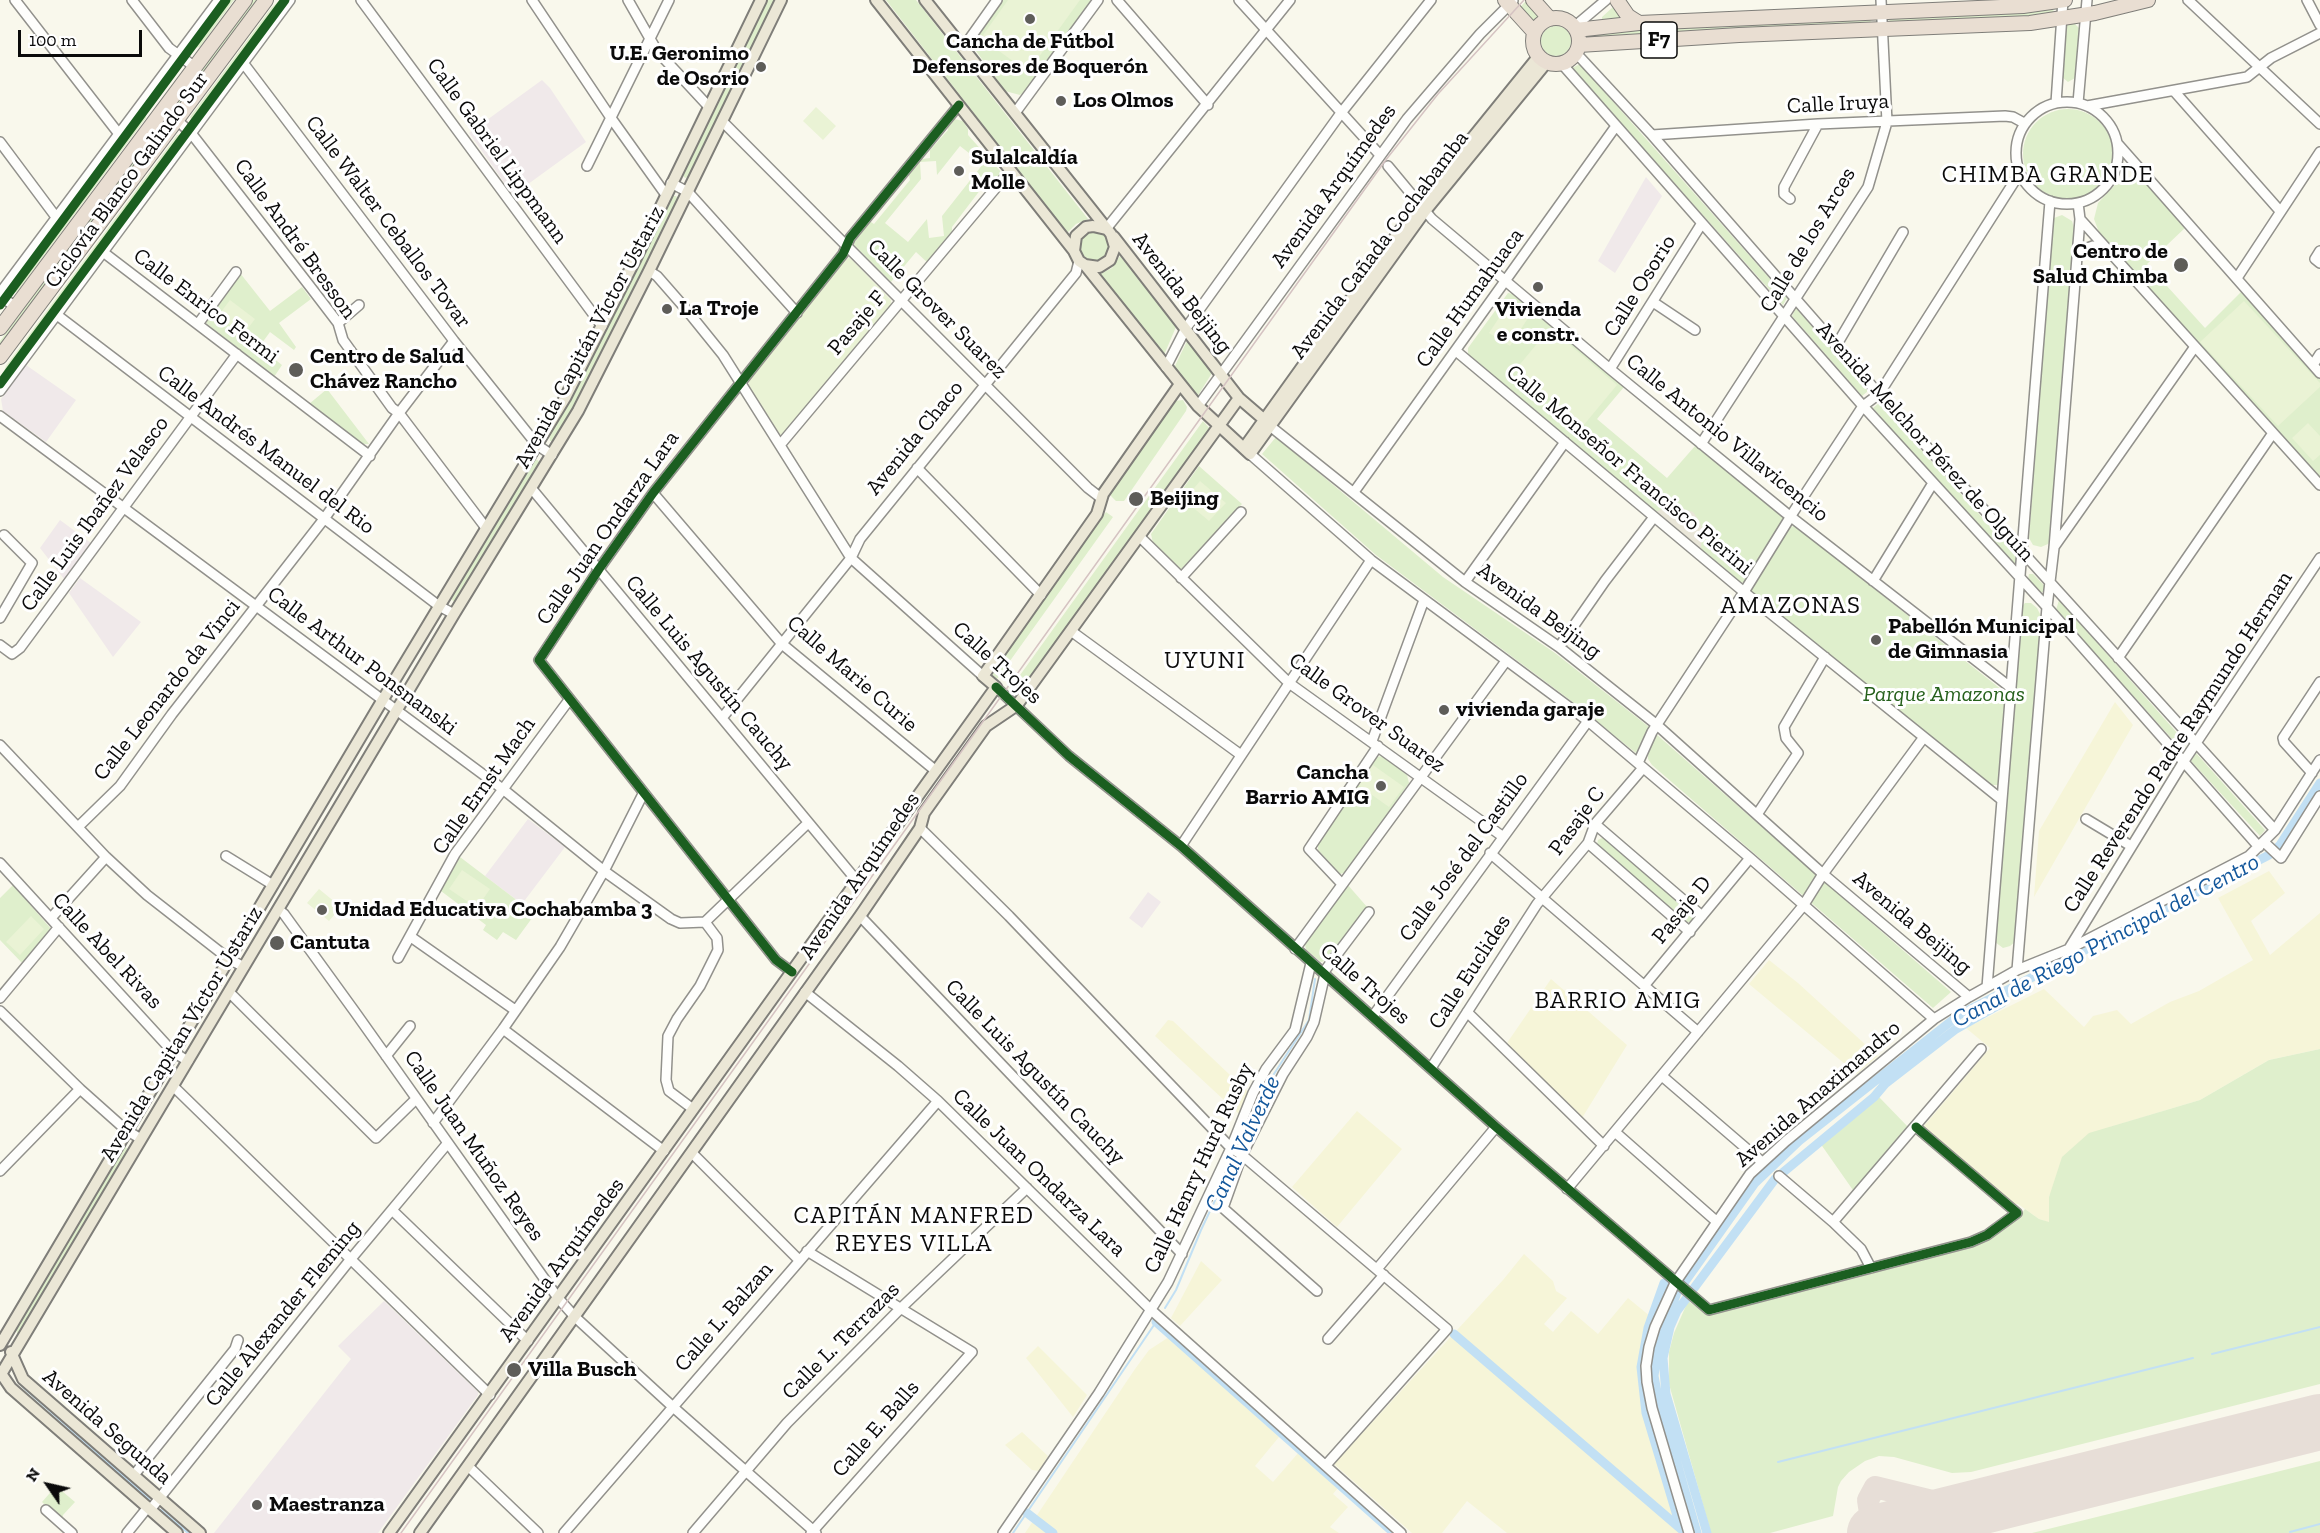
<!DOCTYPE html>
<meta charset="utf-8">
<style>
body{margin:0}
#map{position:relative;width:2320px;height:1533px;overflow:hidden;background:#f9f8ec;font-family:"Zilla Slab",serif}
canvas{display:block}
.north{position:absolute;left:18px;top:1455px;width:60px;height:60px;-webkit-text-stroke:4px #fff;paint-order:stroke;rotate:304deg;font-size:16px;font-weight:700;line-height:24px;text-align:center;color:#0a0a0a}
.north::after{content:'';display:block;margin:auto;width:21px;height:27px;background:#0a0a0a;clip-path:polygon(50% 0,100% 100%,50% 72%,0 100%)}
.scale{position:absolute;left:18px;top:30px;width:124px;height:27px;box-sizing:border-box;border:3px solid #0a0a0a;border-top:0;padding-left:8px;font-size:18px;line-height:21px;white-space:nowrap;color:#0a0a0a;-webkit-text-stroke:4px #fff;paint-order:stroke}
</style>
<div id="map">
<canvas width="2320" height="1533"></canvas>
<div class="north">N</div>
<div class="scale">100 m</div>
</div>
<script>
const context = document.querySelector('canvas').getContext('2d');
context.lineJoin = 'round';
function paint(path, color) { context.fillStyle = color; context.fill(path, 'evenodd'); }
const poly = rows => new Path2D(rows.map(r => 'M' + r).join(''));
function strokePath(path, color, width, dash) { context.strokeStyle = color; context.lineWidth = width; context.lineCap = dash ? 'butt' : 'round'; context.setLineDash(dash || []); context.stroke(path); }
function label(font, color, halo, rows, align = 'center') {
  context.font = font + ' "Zilla Slab",serif'; context.lineWidth = 6; context.setLineDash([]); context.textBaseline = 'middle'; context.strokeStyle = halo; context.fillStyle = color; for (const [text, x, y, turn = 0] of rows) {
    context.save(); context.translate(x, y); context.rotate((+turn || 0) * Math.PI / 180); context.textAlign = isNaN(turn) ? turn : align; if (halo) context.strokeText(text, 0, 0); context.fillText(text, 0, 0); context.restore();
  }
}
const industrial = poly([
 [542,80,550,88,586,142,513,195,469,133],
 [1646,177,1662,196,1615,273,1598,261],
 [26,365,76,400,46,442,3,411,1,399],
 [60,520,91,543,64,579,40,548],
 [80,578,141,622,113,657,69,593],
 [528,819,565,847,522,904,485,876],
 [1148,892,1161,902,1142,928,1129,918],
 [384,1301,478,1392,478,1395,378,1533,214,1533,351,1359,338,1346]
]);
const farmland = poly([
 [2115,702,2133,725,2034,897,2039,831],
 [2269,871,2285,893,2251,921,2270,955,2320,913,2320,1049,2269,1060,2200,1100,2110,1127,2049,1196,2050,1223,2039,1219,2018,1204,2012,1204,1924,1126,1990,1048,1966,1028,2044,989,2084,1027,2093,1016,2117,1010,2131,1024,2170,1002,2199,991,2253,960,2218,898],
 [1769,960,1798,983,1878,1056,1857,1074,1749,984],
 [1551,979,1627,1045,1582,1118,1507,1043],
 [1168,1020,1173,1021,1248,1092,1239,1114,1155,1036],
 [1357,1111,1402,1149,1337,1227,1292,1187],
 [1524,1254,1553,1281,1556,1291,1567,1298,1544,1324,1553,1332,1571,1311,1598,1334,1628,1298,1651,1317,1642,1356,1642,1379,1649,1418,1683,1533,1507,1533,1467,1501,1442,1533,1412,1533,1334,1464,1503,1280],
 [1201,1261,1222,1280,1180,1326,1171,1318],
 [1169,1337,1279,1437,1255,1466,1273,1482,1299,1452,1338,1488,1333,1494,1348,1507,1330,1527,1339,1533,1025,1533,1135,1369,1149,1350],
 [1038,1346,1087,1395,1073,1417,1026,1358],
 [1022,1432,1048,1456,1039,1471,1032,1470,1005,1445]
]);
const green = poly([
 [228,0,234,0,200,47,193,48],
 [253,0,258,0,0,348,0,341],
 [280,0,283,0,192,121,190,117,272,7],
 [767,0,775,0,688,177,685,178,682,174],
 [886,0,916,0,1088,219,1076,224,1067,233],
 [1001,0,1091,0,1025,92,1020,95,1005,91,971,44],
 [1526,1,1539,14,1535,21,1531,20,1520,7],
 [1613,7,1622,18,1602,20,1602,17],
 [2053,8,2054,14,2023,17,1890,24,1889,17],
 [1870,18,1871,23,1621,35,1586,42,1588,31],
 [2074,23,2079,28,2075,78,2068,82,2062,77,2066,29,2068,24],
 '1541 41a15 15 0 1 1 30 0a15 15 0 1 1-30 0Z',
 [1582,63,1600,87,1787,298,1783,305,1572,68],
 '2023 154a45 45 0 1 1 90 0a45 45 0 1 1-90 0Z',
 [145,112,146,118,17,292,11,293],
 [950,118,963,121,968,129,968,135,1002,173,991,185,984,185,952,227,952,235,929,264,916,252,891,282,852,243,868,220,874,224,910,180,908,172,922,155,922,159,930,158,930,150,948,130,947,122],
 [960,146,983,164,942,216,944,236,929,238,927,219,908,242,885,223,921,179,920,162,936,161,937,175],
 [183,134,0,381,6,366,177,135],
 [2129,179,2140,181,2149,186,2186,227,2147,264,2205,328,2242,291,2320,378,2320,479,2100,235,2094,219,2098,203,2115,185,2122,180],
 [672,196,676,196,678,199,677,202,646,265,577,401,553,441,550,441,549,434],
 [2062,215,2072,221,2074,228,2052,537,2048,544,2041,547,2033,545,2029,538,2052,221,2054,218],
 '1079 246a15 15 0 1 1 30 0a15 15 0 1 1-30 0Z',
 [1120,256,1176,327,1164,355,1100,274,1112,268],
 [240,273,270,311,302,287,311,299,279,323,296,347,294,350,270,332,259,347,282,365,274,377,206,323],
 [1508,293,1514,294,1624,387,1597,419,1667,478,1695,446,1783,516,1784,520,1744,582,1740,583,1701,551,1468,356,1468,348],
 [1796,308,1868,391,1862,396,1792,316],
 [1187,341,1212,373,1197,397,1174,368],
 [327,389,369,444,360,444,309,404],
 [1183,400,1187,407,1186,411,1124,501,1116,501,1111,496,1111,491,1174,401],
 [1879,403,2016,555,2016,564,2012,565,1873,408],
 [1203,421,1211,430,1017,696,1010,689],
 [1276,437,1443,577,1555,653,1649,727,1636,753,1566,697,1376,555,1262,454],
 [536,459,540,462,540,465,457,601,453,601,451,598,452,594],
 [1199,466,1242,504,1181,569,1153,543,1151,534],
 [1106,512,1113,517,997,679,990,674],
 [1795,526,2002,690,2005,698,1998,785,1990,785,1753,593,1751,589,1790,527],
 [2029,574,2033,574,2046,587,2044,592,2040,592,2028,579],
 [2059,600,2186,743,2181,749,2056,610],
 [2025,603,2031,603,2037,608,2041,616,2016,941,2010,946,2003,948,1995,942,2020,608],
 [1656,734,1821,879,1951,992,1933,1008,1652,765,1648,759,1648,753],
 [2196,753,2265,830,2260,836,2191,761],
 [1383,756,1407,775,1409,783,1347,872,1340,874,1318,850,1318,843,1373,761,1376,757],
 [1606,836,1693,913,1693,918,1690,922,1684,922,1599,849,1597,844,1598,840],
 [460,857,535,914,516,940,503,932,497,940,483,930,486,925,441,891],
 [1347,884,1368,908,1329,960,1321,962,1306,950,1305,944],
 [13,885,52,930,23,964,0,940,0,898],
 [2320,1049,2320,1384,1971,1472,1952,1473,1894,1457,1879,1456,1865,1461,1849,1472,1841,1481,1838,1487,1833,1516,1770,1533,1711,1533,1669,1384,1669,1352,1674,1333,1688,1301,1709,1315,1982,1243,2020,1216,2025,1209,2039,1219,2049,1222,2049,1197,2062,1157,2089,1133,2200,1100,2269,1060],
 [1879,1097,1910,1129,1855,1193,1820,1143],
 [124,1146,130,1151,21,1333,17,1333,16,1328],
 [2320,1461,2320,1533,2032,1533,2121,1511],
 [56,1486,75,1502,63,1515,62,1520,42,1502]
]);
const pitch = poly([
 [1008,0,1080,0,1028,72,981,38],
 [816,107,836,126,823,140,803,121],
 [850,258,891,300,891,305,784,433,782,435,777,434,748,389,749,381,844,259],
 [230,300,255,319,243,335,218,316],
 [1510,301,1530,315,1510,346,1489,333],
 [2244,301,2320,383,2320,387,2278,426,2200,342],
 [1550,328,1617,385,1583,426,1516,369],
 [2308,423,2320,436,2320,455,2313,461,2292,438],
 [1200,481,1226,503,1209,521,1184,500],
 [1373,765,1404,787,1389,807,1358,785],
 [462,870,490,889,477,908,449,889],
 [319,889,341,907,329,921,307,903],
 [31,916,44,929,20,955,6,942]
]);
const plaza = poly([
 [1674,506,1693,512,1698,519,1702,528,1701,551,1654,512]
]);
const stream = poly([
 [1239,1148,1272,1077,1309,1020,1315,979],
 [1165,1308,1176,1290,1201,1230,1237,1154],
 [2212,1354,2320,1327],
 [13,1370,19,1383,25,1389,149,1499],
 [1778,1462,2193,1358],
 [161,1510,188,1533],
 [2290,1532,2320,1524],
 [1013,1533,1156,1322]
]);
const canal = poly([
 [1664,1283,1648,1328,1641,1367,1646,1413,1681,1529],
 [1156,1322,1394,1533],
 [1454,1334,1681,1529],
 [1027,1513,1053,1533],
 [1697,1533,1658,1397,1654,1376,1659,1337,1677,1293,1755,1183,1799,1141,1959,1015,2269,855,2280,845,2320,783],
 [1707,1533,1666,1394,1663,1358,1670,1327,1677,1311,1775,1179,1874,1097,1885,1084,1956,1029,2002,1003,2005,1000,2003,992]
]);
const taxiway = poly([
 [1869,1507,1868,1500,1875,1487,1969,1510]
]);
const runway = poly([
 [1875,1533,2320,1422]
]);
const minor = poly([
 [15,0,119,134],
 [132,0,169,48,195,67],
 [361,0,602,326],
 [532,0,611,118,666,195],
 [628,0,657,51,709,107],
 [1117,0,1208,105],
 [1239,0,1380,155],
 [2188,0,2320,124],
 [2307,0,2320,25],
 [1574,27,1606,0],
 [963,48,997,0],
 [1576,53,1652,135,1879,394,2275,830],
 [244,64,454,341,537,445,552,455],
 [1562,64,1863,406,2047,607,2259,847],
 [2174,91,2280,211],
 '2016 153a51 51 0 1 1 102 0a51 51 0 1 1-102 0Z',
 [2056,103,2063,0],
 [2078,103,2087,0],
 [2087,106,2247,77,2271,58,2320,33],
 [1015,113,1098,0],
 [177,120,191,133,312,289,338,323,343,340,392,408,399,413,486,528],
 [722,121,1088,488,1101,498],
 [1652,135,1818,124,2005,116,2013,117,2024,123],
 [0,142,56,217],
 [2117,143,2320,373],
 [587,166,669,0],
 [1388,166,1432,219,1610,369,1786,513,2010,687],
 [671,183,688,192,797,313],
 [1790,199,1784,194,1784,187,1818,124],
 [2080,219,2320,485],
 [1106,229,1290,0],
 [2320,251,2315,259,2320,263],
 [103,252,370,456],
 [2077,254,2082,250,2093,246,2105,249],
 [649,271,657,276,685,308,723,355,851,558,983,676],
 [2237,278,2320,152],
 [0,293,219,0],
 [0,296,16,307],
 [1653,302,1695,330],
 [57,315,439,606,454,614],
 [338,323,359,305],
 [198,324,236,272],
 [1836,346,1903,232],
 [1456,351,1744,592,2002,800],
 [2313,365,2320,354],
 [1166,367,1186,328,1341,113,1431,0],
 [1610,369,1702,223],
 [0,391,290,0],
 [1198,406,1407,119,1480,34,1513,1],
 [0,416,504,790,604,871,671,919,680,923,705,922],
 [1270,426,1465,582,1559,647,1657,725,1823,874,1969,997],
 [1701,444,1868,187,1887,122,1881,0],
 [780,445,1010,171],
 [1250,454,1371,560,1588,721,1750,858,1934,1019],
 [917,468,1041,595],
 [532,489,857,881],
 [1354,492,1616,126],
 [653,493,782,644,936,771],
 [1140,537,1289,683,1502,836],
 [2054,547,2194,348],
 [1181,578,1241,512],
 [1873,581,1933,483],
 [1465,582,1565,442],
 [0,618,32,563,4,535],
 [1071,631,1241,755],
 [0,645,12,654,20,648,237,354],
 [1559,647,1605,581,1654,517],
 [2118,658,2273,433],
 [996,687,1069,756,1181,846,1496,1127,1709,1310,1971,1242,1987,1235,2017,1213,1916,1127],
 [722,718,851,558,860,539,1076,273,1079,261],
 [1372,741,1424,600],
 [0,745,106,857,147,895,229,959,244,967],
 [1638,763,1652,732,1744,592,1794,511,1863,406,1879,394,2014,182,2021,175],
 [2312,773,2284,742,2283,738,2320,682],
 [1758,813,1798,753,1786,738,1784,727,1825,657],
 [2086,819,2131,846],
 [1595,824,1702,916],
 [78,827,120,786,172,714,324,519,399,413,454,341],
 [920,828,1009,916,1231,1148,1242,1155,1447,1329,1326,1465],
 [2264,842,2281,858,2320,796],
 [1588,843,1690,932],
 [1181,846,1371,560],
 [1490,853,1698,1032],
 [226,856,273,885],
 [0,863,173,1052,188,1061],
 [1342,884,1309,849,1378,746],
 [279,910,284,914,355,1012,558,1298,575,1317,673,1407,816,1533],
 [860,916,1182,1254],
 [51,918,106,857],
 [705,922,808,823],
 [411,937,515,1010],
 [2070,947,2184,761,2320,558],
 [1295,949,1506,661],
 [398,958,455,854,569,700],
 [2017,970,2047,607,2054,548,2080,219,2078,203],
 [792,972,776,960,539,660,599,569,653,493,843,254,850,238,959,105],
 [1323,973,1369,912],
 [1644,986,1750,858],
 [1987,987,2050,201],
 [229,992,376,1138,416,1099],
 [805,992,898,1066,938,1101,1150,1309,1401,1533],
 [0,998,59,927],
 [0,1011,80,1089,126,1130,141,1139],
 [1467,1012,1604,1146],
 [1373,1016,1588,721],
 [503,1029,664,1151],
 [386,1056,410,1026],
 [1431,1068,1537,904,1588,843,1595,824,1643,768],
 [1662,1076,1762,1162],
 [173,1086,490,1395],
 [693,1109,669,1091,666,1080,668,1036,677,1019,700,986,718,950,717,938,705,922],
 [433,1123,503,1029,560,947,604,871,643,794],
 [1615,1132,1716,1221],
 [692,1153,799,1260],
 [0,1171,80,1089],
 [1779,1176,1833,1222,1861,1249,1871,1268],
 [1567,1189,1803,906,1823,874,1924,737],
 [392,1210,528,1341],
 [1833,1222,1981,1049],
 [807,1251,972,1352,811,1533],
 [1377,1269,1496,1127],
 [1317,1291,1223,1208,1242,1155,1283,1074,1307,1037,1314,1022,1325,974],
 [1328,1339,1384,1275],
 [469,1467,538,1533],
 [134,1475,235,1349,238,1340],
 [46,1510,72,1533],
 [150,1510,350,1260,447,1144],
 [127,1533,148,1507],
 [564,1533,938,1101],
 [693,1533,787,1423,901,1308,1027,1188],
 [1003,1533,1099,1393,1168,1282,1231,1148,1253,1093,1266,1069,1295,1030,1311,963],
 [1689,1533,1652,1408,1647,1382,1646,1366,1649,1347,1655,1327,1675,1283,1750,1174,1786,1141,1934,1019,1969,997,2017,970,2069,949,2249,856,2275,830,2320,760]
]);
const major = poly([
 [876,0,1074,251],
 [925,0,1111,234,1115,247,1110,260,1099,267,1085,265,1079,261,1074,251,1076,236,1086,227,1093,226,1106,229],
 [1114,237,1239,398,1268,423],
 [1085,265,1198,406,1250,454,1425,211,1546,63],
 [1244,448,1419,204,1538,57],
 [0,1345,382,701,565,398,635,260,761,0],
 [11,1352,23,1379,200,1533],
 [0,1372,11,1388,177,1533],
 [0,1376,454,614,578,411,649,271,781,0],
 [389,1533,996,687,983,676,1097,514,1103,494,1180,384],
 [420,1533,860,916,920,828,924,813,986,726,1017,705,1239,398]
]);
const highway = poly([
 [1505,0,1534,32],
 [1533,0,1550,19],
 [1617,0,1628,16,1639,23],
 '1533 41a23 23 0 1 1 46 0a23 23 0 1 1-46 0Z',
 [1576,30,1639,23,2023,6,2065,0],
 [1579,45,1739,35,2030,23,2095,13,2148,0],
 [0,328,245,0],
 [0,357,266,0]
]);
const tram = poly([
 [401,1533,1385,161,1438,94,1524,0]
]);
const cycleway = poly([
 [0,305,226,0],
 [0,384,285,0],
 [996,687,1069,756,1181,846,1496,1127,1709,1310,1971,1242,1987,1235,2017,1213,1916,1127],
 [792,972,776,960,539,660,599,569,653,493,843,254,850,238,959,105]
]);
const markers = [
 [1030,19,6,"#5e5d59"],
 [761,67,6,"#5e5d59"],
 [1061,101,6,"#5e5d59"],
 [959,171,6,"#5e5d59"],
 [2181,265,8,"#5e5d59"],
 [1538,287,6,"#5e5d59"],
 [667,309,6,"#5e5d59"],
 [296,370,8,"#5e5d59"],
 [1136,499,8,"#5e5d59"],
 [1876,640,6,"#5e5d59"],
 [1444,710,6,"#5e5d59"],
 [1381,786,6,"#5e5d59"],
 [322,910,6,"#5e5d59"],
 [277,943,8,"#5e5d59"],
 [514,1370,8,"#5e5d59"],
 [257,1505,6,"#5e5d59"]
];
const shields = [
 [1659,40,36]
];
const shieldNames = [
 ["F7",1659,40]
];
const poiNames = [
 ["Cancha de Fútbol",1030,42,"center"],
 ["Defensores de Boquerón",1030,67,"center"],
 ["U.E. Geronimo",749,54,"right"],
 ["de Osorio",749,79,"right"],
 ["Los Olmos",1073,101],
 ["Sulalcaldía",971,158],
 ["Molle",971,183],
 ["Centro de",2168,252,"right"],
 ["Salud Chimba",2168,277,"right"],
 ["La Troje",679,309],
 ["Vivienda",1538,310,"center"],
 ["e constr.",1538,335,"center"],
 ["Centro de Salud",310,357],
 ["Chávez Rancho",310,382],
 ["Beijing",1150,499],
 ["Pabellón Municipal",1888,627],
 ["de Gimnasia",1888,652],
 ["vivienda garaje",1456,710],
 ["Cancha",1369,773,"right"],
 ["Barrio AMIG",1369,798,"right"],
 ["Unidad Educativa Cochabamba 3",334,910],
 ["Cantuta",290,943],
 ["Villa Busch",528,1370],
 ["Maestranza",269,1505]
];
const streetNames = [
 ["Calle Iruya",1838,104,-3],
 ["Calle Gabriel Lippmann",497,151,54],
 ["Ciclovía Blanco Galindo Sur",127,180,-54],
 ["Avenida Arquímedes",1334,186,-54],
 ["Calle Walter Ceballos Tovar",388,222,53],
 ["Calle André Bresson",295,239,54],
 ["Calle de los Arces",1808,240,-59],
 ["Avenida Cañada Cochabamba",1380,245,-53],
 ["Calle Osorio",1640,286,-58],
 ["Avenida Beijing",1182,293,52],
 ["Calle Humahuaca",1470,298,-54],
 ["Calle Enrico Fermi",206,306,37],
 ["Calle Grover Suarez",937,309,45],
 ["Pasaje F",857,323,-50],
 ["Avenida Capitán Víctor Ustariz",590,337,-62],
 ["Avenida Chaco",915,438,-51],
 ["Calle Antonio Villavicencio",1727,438,39],
 ["Avenida Melchor Pérez de Olguín",1925,442,48],
 ["Calle Andrés Manuel del Rio",266,450,37],
 ["Calle Monseñor Francisco Pierini",1629,470,40],
 ["Calle Luis Ibañez Velasco",95,514,-54],
 ["Calle Juan Ondarza Lara",608,528,-55],
 ["Avenida Beijing",1539,611,36],
 ["Calle Arthur Ponsnanski",362,661,37],
 ["Calle Trojes",997,663,42],
 ["Calle Luis Agustín Cauchy",709,673,50],
 ["Calle Marie Curie",852,674,41],
 ["Calle Leonardo da Vinci",167,690,-52],
 ["Calle Grover Suarez",1367,713,36],
 ["Calle Reverendo Padre Raymundo Herman",2178,742,-57],
 ["Calle Ernst Mach",484,786,-55],
 ["Pasaje C",1577,821,-54],
 ["Calle José del Castillo",1464,857,-54],
 ["Avenida Arquímedes",860,876,-56],
 ["Pasaje D",1682,910,-51],
 ["Avenida Beijing",1912,923,40],
 ["Calle Abel Rivas",107,951,47],
 ["Calle Euclides",1470,972,-57],
 ["Calle Trojes",1365,984,41],
 ["Avenida Capitan Víctor Ustariz",182,1034,-59],
 ["Calle Luis Agustín Cauchy",1035,1072,46],
 ["Avenida Anaximandro",1818,1094,-41],
 ["Calle Juan Muñoz Reyes",474,1146,55],
 ["Calle Henry Hurd Rusby",1199,1168,-65],
 ["Calle Juan Ondarza Lara",1039,1173,44],
 ["Avenida Arquímedes",562,1260,-54],
 ["Calle Alexander Fleming",283,1314,-51],
 ["Calle L. Balzan",724,1317,-49],
 ["Calle L. Terrazas",841,1341,-45],
 ["Avenida Segunda",107,1427,41],
 ["Calle E. Balls",876,1429,-49]
];
const parkNames = [
 ["Parque Amazonas",1944,695]
];
const neighbourhoodNames = [
 ["CHIMBA GRANDE",2048,175],
 ["AMAZONAS",1791,606],
 ["UYUNI",1205,661],
 ["BARRIO AMIG",1618,1001],
 ["CAPITÁN MANFRED",914,1216],
 ["REYES VILLA",914,1244]
];
const waterNames = [
 ["Canal de Riego Principal del Centro",2106,941,-28],
 ["Canal Valverde",1243,1144,-65]
];
paint(industrial, '#f0e9ea');
paint(farmland, '#f6f5d8');
paint(green, '#dfefcc');
paint(pitch, '#eaf3d5');
paint(plaza, '#e9e6d8');
strokePath(stream, '#c2e0f4', 2);
strokePath(canal, '#c2e0f4', 9);
strokePath(taxiway, '#e7ded7', 22);
strokePath(runway, '#e7ded7', 56);
strokePath(minor, '#92918c', 12);
strokePath(major, '#7f7e79', 14);
strokePath(highway, '#7f7e79', 16);
strokePath(minor, '#fefefc', 9);
strokePath(major, '#ebe7d6', 10);
strokePath(highway, '#e9ded2', 14);
strokePath(tram, '#d5c3c2', 1.5);
strokePath(cycleway, '#1b5e20', 9);
for (const [x, y, r, color] of markers) { const dot = new Path2D(); dot.arc(x, y, r, 0, 2 * Math.PI); context.fillStyle = color; context.fill(dot); strokePath(dot, '#fff', 2); }
for (const [x, y, w] of shields) { const box = new Path2D(); box.roundRect(x - w / 2, y - 18, w, 36, 4.5); context.fillStyle = '#fff'; context.fill(box); strokePath(box, '#0a0a0a', 1.5); }
label('bold 21px', '#0a0a0a', null, shieldNames);
label('bold 22px', '#0a0a0a', '#fff', poiNames, 'left');
label('22px', '#0a0a0a', '#fff', streetNames);
label('italic 22px', '#25601b', '#fff', parkNames);
context.letterSpacing = '1.5px';
label('24px', '#0a0a0a', '#fff', neighbourhoodNames);
context.letterSpacing = '0px';
label('italic 24px', '#13579b', '#fff', waterNames);
</script>
